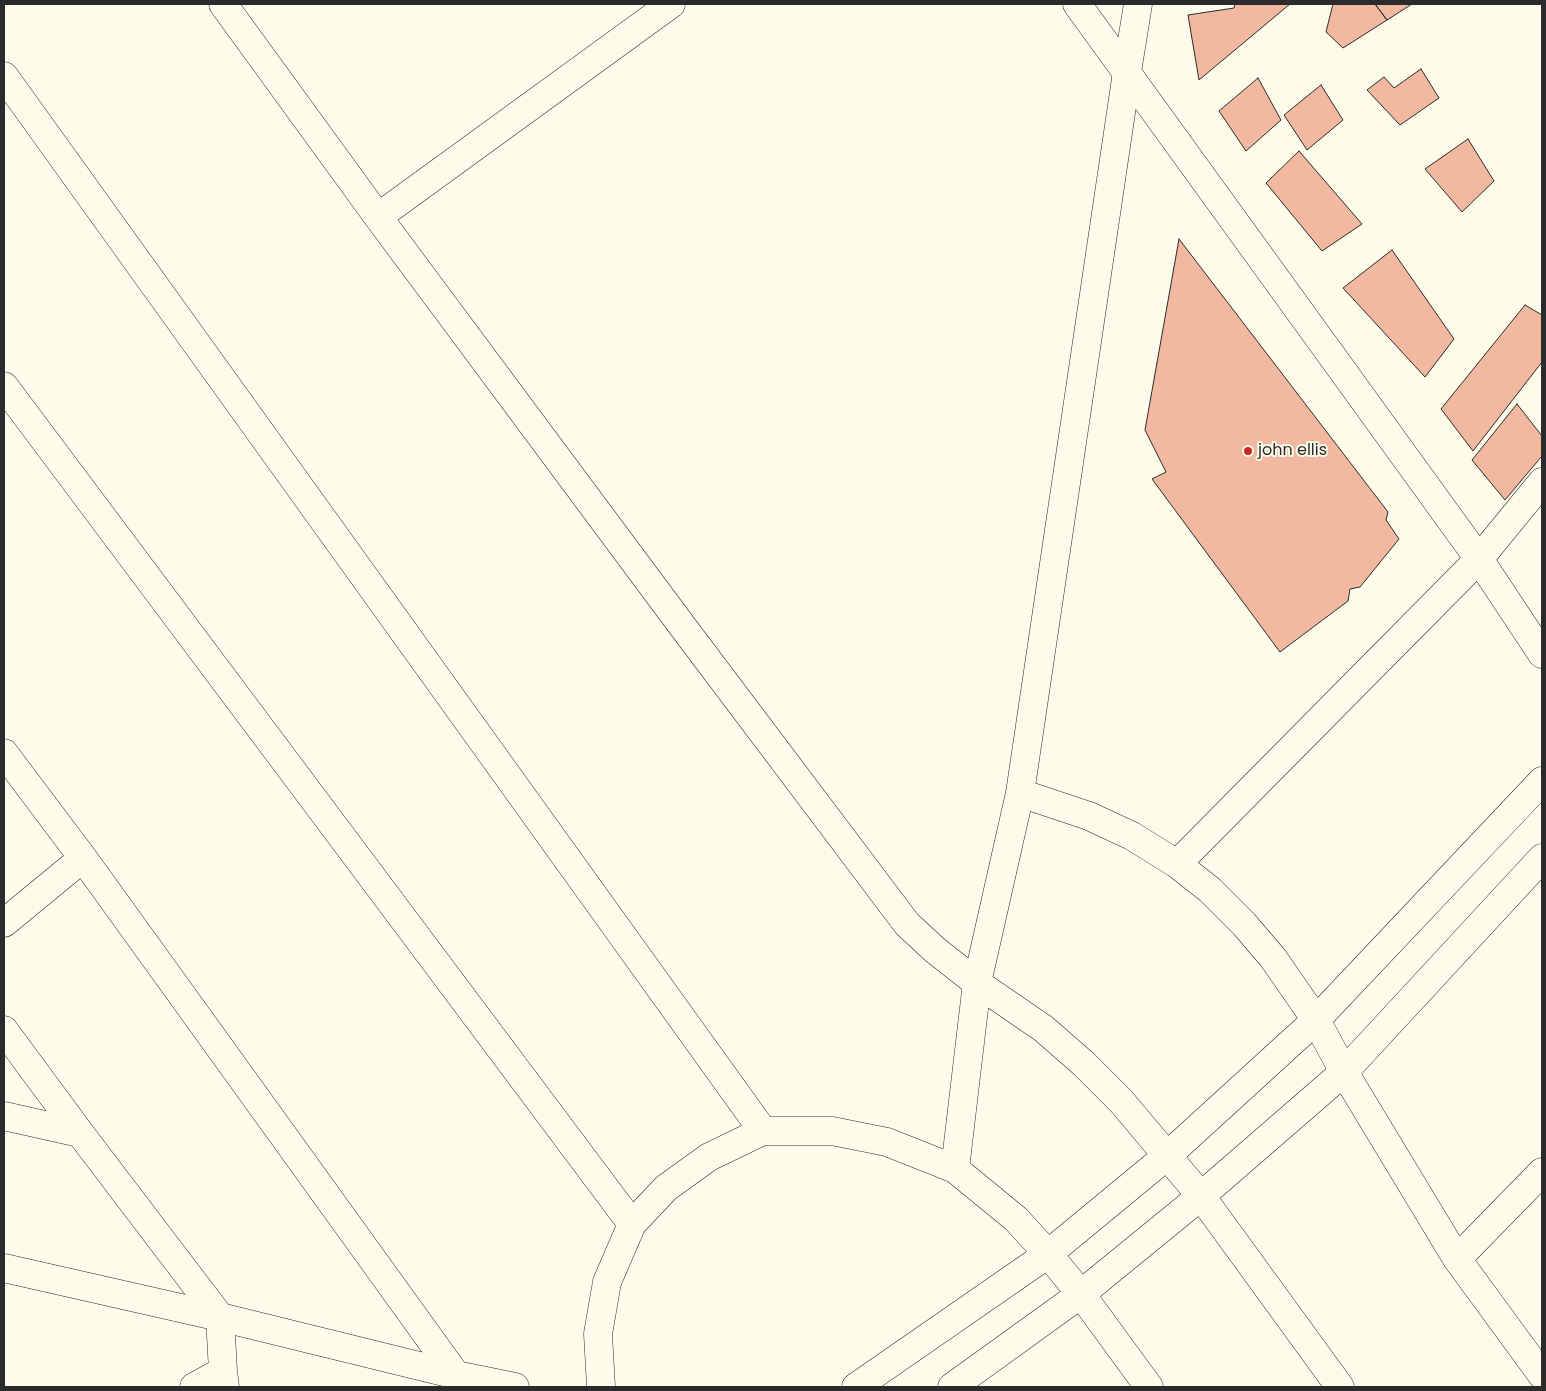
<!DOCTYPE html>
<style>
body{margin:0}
#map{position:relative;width:1546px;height:1391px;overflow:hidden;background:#fdfbea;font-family:Poppins,sans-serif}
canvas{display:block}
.frame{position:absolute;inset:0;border:5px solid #2b2b2b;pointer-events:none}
</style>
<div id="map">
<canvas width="1546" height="1391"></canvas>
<div class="frame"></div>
</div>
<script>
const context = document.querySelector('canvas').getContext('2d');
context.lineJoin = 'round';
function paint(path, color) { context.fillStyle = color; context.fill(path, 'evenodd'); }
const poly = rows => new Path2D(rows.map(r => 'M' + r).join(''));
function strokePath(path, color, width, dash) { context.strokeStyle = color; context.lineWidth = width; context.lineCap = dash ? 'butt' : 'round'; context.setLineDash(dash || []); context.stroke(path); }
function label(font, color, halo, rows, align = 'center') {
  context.font = font + ' Poppins,sans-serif'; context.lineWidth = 4; context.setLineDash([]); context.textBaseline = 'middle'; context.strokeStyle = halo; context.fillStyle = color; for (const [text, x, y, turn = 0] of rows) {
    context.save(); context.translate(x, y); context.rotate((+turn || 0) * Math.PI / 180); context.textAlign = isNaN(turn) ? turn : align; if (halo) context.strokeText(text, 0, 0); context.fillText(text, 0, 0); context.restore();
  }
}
const building = poly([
 [1235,4,1290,4,1199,80,1188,15,1234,8,1235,4],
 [1333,4,1375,4,1387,20,1343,48,1326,32,1333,4],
 [1375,4,1412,4,1387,20,1375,4],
 [1421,69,1439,98,1400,125,1367,90,1384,77,1394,88,1421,69],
 [1258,78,1281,120,1246,151,1219,111,1258,78],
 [1321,85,1343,120,1307,150,1284,115,1321,85],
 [1468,139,1494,181,1462,212,1425,169,1468,139],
 [1299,151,1362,224,1322,251,1266,183,1299,151],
 [1179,239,1388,512,1386,520,1399,539,1360,587,1350,589,1348,601,1280,652,1152,479,1166,472,1145,430,1179,239],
 [1392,250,1454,339,1425,377,1343,288,1392,250],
 [1525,305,1542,315,1542,362,1473,451,1441,409,1525,305],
 [1517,404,1542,436,1542,456,1505,500,1472,460,1517,404]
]);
const minor = poly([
 [223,4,378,217,683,627,907,924,935,950,977,983,1044,1029,1084,1064,1121,1101,1201,1196,1340,1387],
 [1077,4,1479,559,1542,654],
 [4,76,763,1131],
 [378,217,671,4],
 [4,386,632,1224],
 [4,753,83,858,456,1375],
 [1020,793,1089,816,1132,836,1177,864,1210,890,1244,924,1273,958,1316,1020,1344,1072,1457,1259,1542,1375],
 [1177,864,1479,559,1542,482],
 [4,923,83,858],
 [4,1030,80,1133,220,1317,223,1371,225,1387],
 [4,1116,80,1133],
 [955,1169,977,983,1020,793,1127,72,1138,4],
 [1457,1259,1542,1172],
 [4,1268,220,1317,456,1375,515,1387],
 [194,1387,223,1371],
 [601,1387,598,1334,607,1282,632,1224,666,1188,709,1157,763,1131,832,1131,887,1142,955,1169,1016,1219,1048,1254,1081,1294,1149,1387]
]);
const tertiary = poly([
 [856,1387,1048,1254,1168,1155,1316,1020,1542,781],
 [952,1387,1081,1294,1201,1196,1344,1072,1542,858]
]);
const markers = [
 [1248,451,5,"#c62828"]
];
const poiNames = [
 ["john ellis",1258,451]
];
paint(building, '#f2b8a0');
strokePath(building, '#2b2b2b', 1);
strokePath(minor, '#2b2b2b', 29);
strokePath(tertiary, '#2b2b2b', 29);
strokePath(minor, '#fdfbea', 28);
strokePath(tertiary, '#fdfbea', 28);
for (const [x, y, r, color] of markers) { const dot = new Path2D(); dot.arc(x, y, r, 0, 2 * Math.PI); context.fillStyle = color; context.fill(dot); strokePath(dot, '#fdfbea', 2); }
label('16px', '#2b2b2b', '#fdfbea', poiNames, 'left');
</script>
